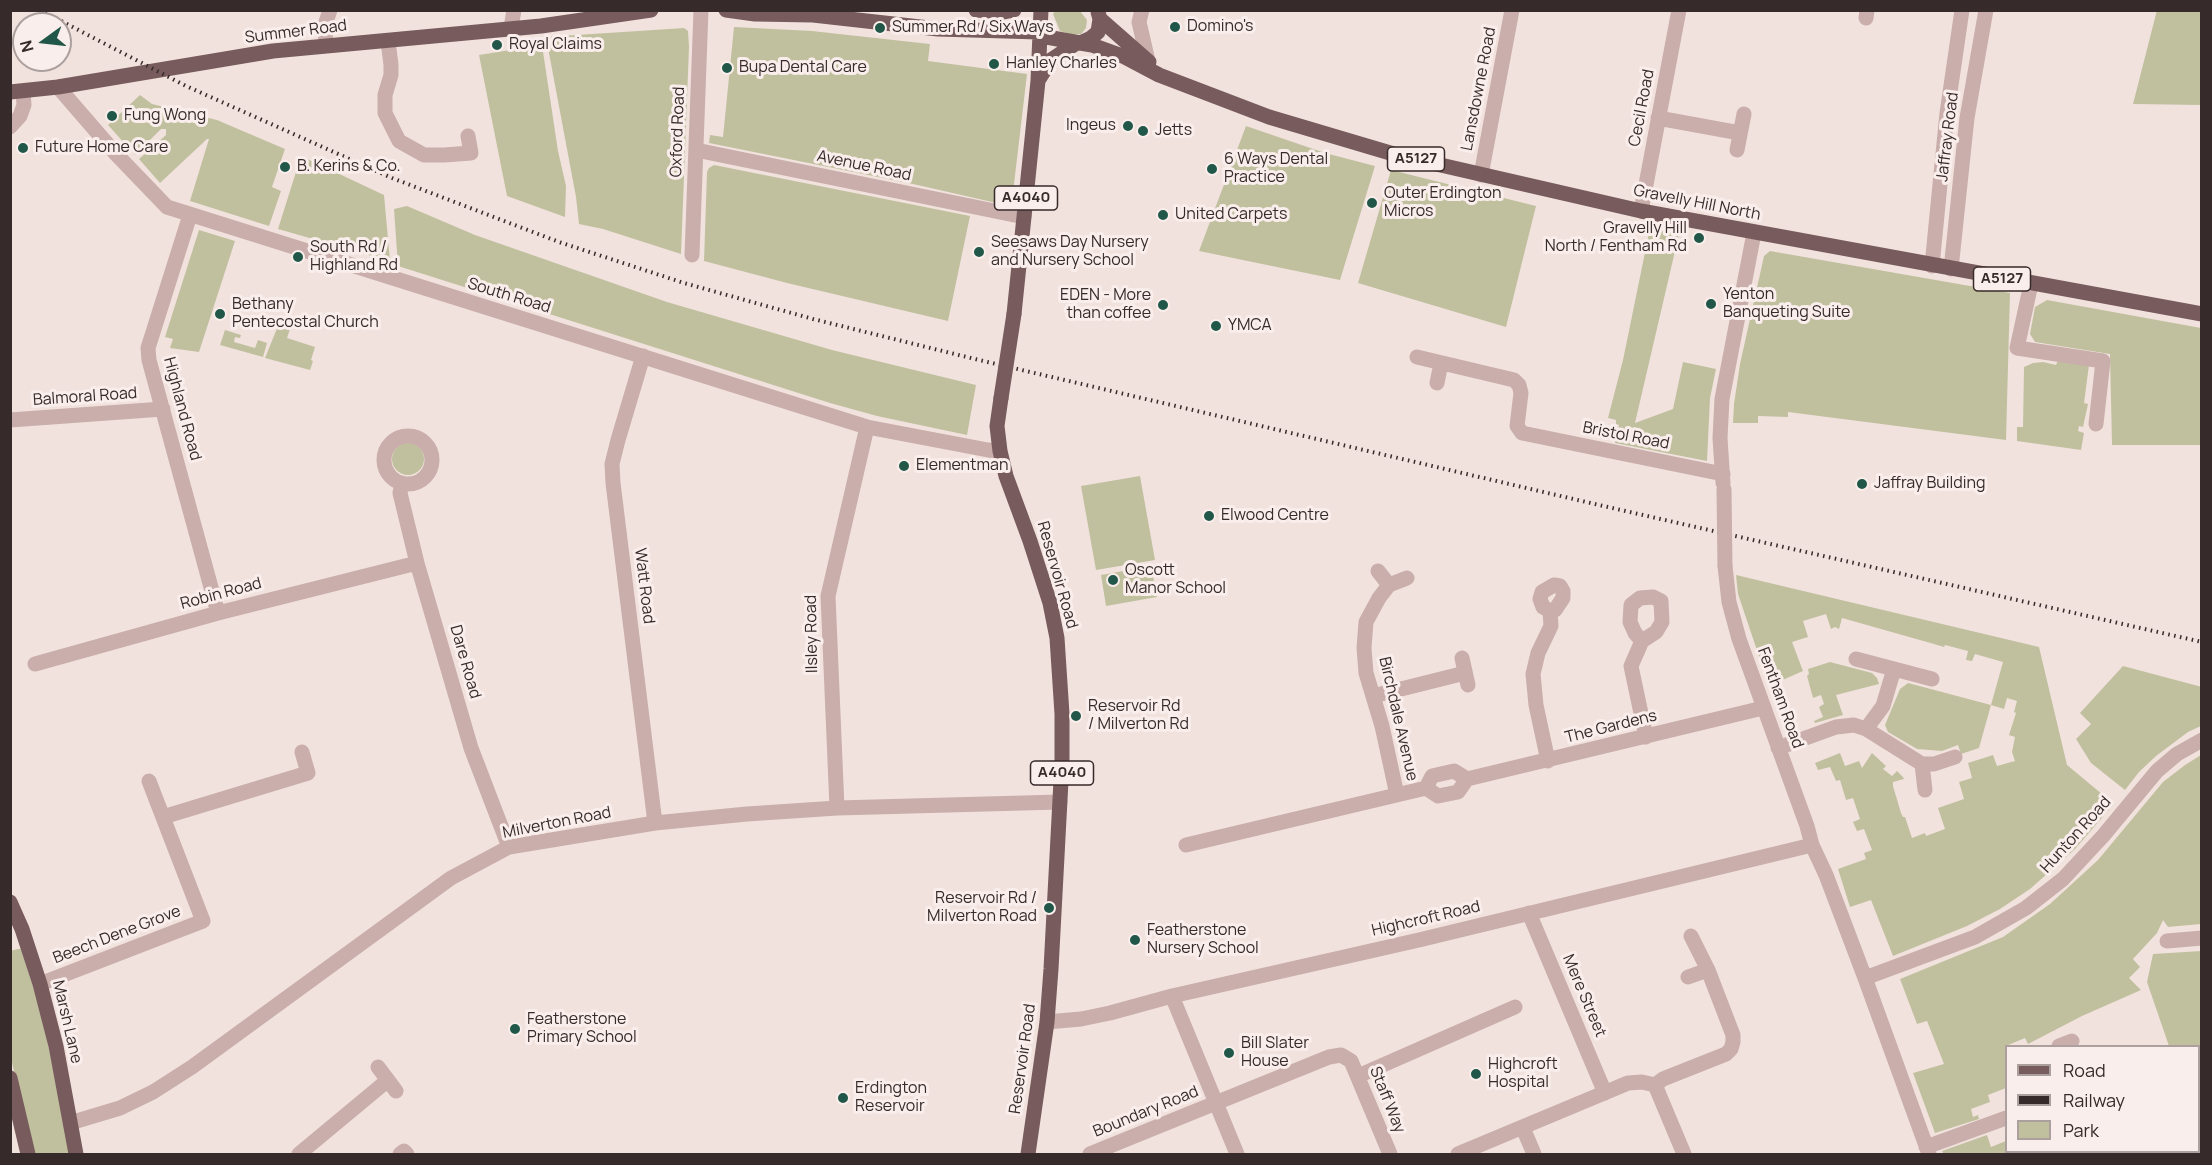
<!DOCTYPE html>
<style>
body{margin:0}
#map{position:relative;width:2212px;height:1165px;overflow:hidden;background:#f2e2de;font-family:Manrope,sans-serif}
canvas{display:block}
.frame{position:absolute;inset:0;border:12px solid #372a2a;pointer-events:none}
.legend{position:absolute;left:2005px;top:1045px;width:195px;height:108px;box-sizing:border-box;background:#f9eeeb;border:2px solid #aba09e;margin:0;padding:8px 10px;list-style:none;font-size:18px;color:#372a2a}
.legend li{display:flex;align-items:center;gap:12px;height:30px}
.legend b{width:30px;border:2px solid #aba09e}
.north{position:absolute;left:12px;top:12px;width:60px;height:60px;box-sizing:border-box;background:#f9eeeb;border:2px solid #aba09e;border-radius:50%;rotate:255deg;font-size:16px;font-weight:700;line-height:24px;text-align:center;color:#372a2a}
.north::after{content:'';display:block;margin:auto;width:21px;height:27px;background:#215748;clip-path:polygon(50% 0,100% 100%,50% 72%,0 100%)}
</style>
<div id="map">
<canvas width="2212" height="1165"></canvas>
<div class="frame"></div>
<ul class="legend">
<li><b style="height:8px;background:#785b5c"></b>Road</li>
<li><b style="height:8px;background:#372a2a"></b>Railway</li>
<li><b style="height:16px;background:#c0c09f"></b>Park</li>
</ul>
<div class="north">N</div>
</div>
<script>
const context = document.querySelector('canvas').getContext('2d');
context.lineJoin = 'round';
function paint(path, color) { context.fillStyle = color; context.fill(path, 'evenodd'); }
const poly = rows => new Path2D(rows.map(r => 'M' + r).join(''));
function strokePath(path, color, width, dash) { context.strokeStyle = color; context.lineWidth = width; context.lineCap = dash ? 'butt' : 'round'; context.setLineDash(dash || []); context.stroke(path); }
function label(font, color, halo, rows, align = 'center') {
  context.font = font + ' Manrope,sans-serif'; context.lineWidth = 6; context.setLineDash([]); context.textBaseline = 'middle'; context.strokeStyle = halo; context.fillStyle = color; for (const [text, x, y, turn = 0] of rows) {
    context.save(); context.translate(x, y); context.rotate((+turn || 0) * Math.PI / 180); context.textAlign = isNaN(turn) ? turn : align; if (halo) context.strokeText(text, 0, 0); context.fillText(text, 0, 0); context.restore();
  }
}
const green = poly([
 [2157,10,2201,11,2201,105,2133,104],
 [1055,11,1080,11,1087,20,1086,28,1081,34,1073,35,1060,31,1053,14],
 [734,27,812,31,930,44,928,61,1027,74,1012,201,1008,204,1001,204,913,184,709,143,710,135,723,137],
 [684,28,688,31,689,47,681,254,603,229,579,224,576,197,546,37],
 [542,45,558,151,566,186,565,217,507,196,479,55],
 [140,95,152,104,217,120,285,149,272,187,281,191,269,226,190,201,209,139,207,139,160,183,139,159,166,135,166,129,161,129,135,155,108,125],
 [1246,126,1325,153,1375,166,1340,280,1199,251],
 [301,156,384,195,390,261,278,229],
 [714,165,970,216,948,321,787,283,704,261,707,172,709,168],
 [1391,170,1536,206,1506,327,1358,283],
 [407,206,475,235,667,302,832,350,976,385,967,435,877,416,830,403,398,266,394,209],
 [1650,228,1679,234,1635,423,1673,409,1683,362,1716,369,1710,398,1707,461,1615,443,1619,425,1616,424,1616,420,1608,418,1623,360],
 [199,230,235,241,199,352,170,348,173,339,165,337],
 [1770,251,2010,293,2006,440,1788,412,1788,417,1758,416,1758,423,1733,423,1734,404,1740,364,1764,256],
 [2047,300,2201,328,2201,445,2112,445,2110,354,2035,342,2030,334,2035,307],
 [278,326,290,329,287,338,315,347,311,360,313,361,310,370,265,358],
 [225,330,241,335,240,338,235,337,234,342,255,348,258,340,267,343,263,357,220,345],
 [2058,360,2089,365,2084,403,2088,404,2083,427,2079,426,2078,431,2084,433,2081,450,2017,441,2017,427,2023,427,2024,367,2033,363,2043,362,2056,365],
 '392 459a16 16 0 1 1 32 0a16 16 0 1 1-32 0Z',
 [1140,476,1155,560,1096,570,1081,486],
 [1151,566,1157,597,1106,606,1101,575],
 [1736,575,2039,647,2067,765,2114,804,2075,849,2030,889,2000,909,1967,926,1893,956,1871,900,1850,907,1838,869,1866,859,1864,853,1872,850,1864,829,1857,831,1853,822,1860,819,1853,798,1846,800,1840,780,1836,781,1830,767,1818,770,1815,763,1840,753,1845,766,1859,761,1862,768,1872,753,1886,766,1883,769,1892,776,1897,771,1903,777,1904,779,1893,782,1893,786,1901,813,1903,817,1905,817,1912,838,1925,833,1926,836,1945,829,1938,808,1964,799,1959,782,1972,778,1968,763,1993,755,1997,766,2015,761,2012,752,2015,737,2009,735,2016,713,2014,712,2017,701,2007,698,2004,709,1991,705,1979,748,1961,754,1958,745,1942,751,1917,749,1888,732,1885,725,1900,689,1908,683,1991,705,2003,662,1975,654,1972,661,1966,660,1968,651,1945,645,1944,647,1934,644,1842,618,1839,629,1835,627,1831,629,1826,614,1803,621,1808,637,1792,642,1803,671,1769,686,1738,594],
 [1830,662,1872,673,1877,678,1879,684,1836,695,1843,715,1815,723,1814,721,1823,717,1819,707,1824,704,1821,695,1813,698,1807,676,1809,674,1808,669],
 [2123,666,2202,687,2201,726,2188,732,2156,756,2139,772,2125,790,2091,763,2076,739,2091,724,2080,713],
 [2201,755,2201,924,2168,927,2163,920,2157,933,2133,959,2140,967,2129,978,2141,990,2082,1016,2028,1044,2025,1038,2006,1046,2006,1088,1988,1095,1990,1102,1971,1109,1973,1117,1978,1115,1979,1119,1935,1133,1913,1073,1944,1064,1927,1021,1917,1024,1900,979,2003,937,2050,904,2098,860,2163,782,2185,765],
 [18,949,21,949,42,1015,71,1154,33,1154,11,1058,10,951],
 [2201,951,2202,951,2201,1141,2198,1132,2198,1046,2169,1046,2147,982,2153,954],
 [1987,1135,1991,1147,2006,1141,2006,1152,2050,1152,2051,1154,1944,1154,1942,1151]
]);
const minor = poly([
 [1142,10,1139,22,1148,61],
 [1866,18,1867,10],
 [511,28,514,10],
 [388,41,391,65,391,75,385,95,385,113,399,141,424,155,444,155,471,153,468,136],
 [326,45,325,25,330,10],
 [58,87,116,154,167,207,867,427,988,450,1000,451],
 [1658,118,1740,133],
 [10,127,20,116,24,105,23,92],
 [696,150,1024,217],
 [1737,150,1744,114],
 [1481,175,1512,10],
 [1641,211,1679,10],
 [190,215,148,348,149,360,218,613],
 [692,255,701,10],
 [1932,266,1947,113,1962,10],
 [1951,269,1967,118,1986,10],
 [2031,284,2017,348,2103,361,2096,424],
 [643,356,618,440,612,464,613,483,655,823],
 [1417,357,1514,380,1519,385,1521,393,1517,426,1522,433,1723,474],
 [1437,383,1441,363],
 [10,420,163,409],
 '384 460a24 24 0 1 1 48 0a24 24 0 1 1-48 0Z',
 [402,483,400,493,417,563,471,748,509,847],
 [1723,483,1720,438,1722,399,1754,233],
 [1725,566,1729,602,1739,639,1807,826,1812,845,1826,875,1865,978,1929,1154],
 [1378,571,1389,585],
 [1642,641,1656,632,1662,622,1661,601,1653,597,1640,598,1631,605,1630,622,1635,633,1642,641,1631,666,1646,737],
 [1462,658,1468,685],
 [1856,659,1932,679],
 [35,664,218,613,417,563],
 [1373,696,1465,673],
 [1866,729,1883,706,1894,669],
 [1778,748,1836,727,1854,725,1866,729,1922,764,1934,764,1955,757],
 [1548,761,1536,705,1533,674,1538,653,1551,626,1550,611,1543,607,1540,599,1542,592,1554,585,1560,586,1563,591,1563,598,1555,610,1550,611],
 [1922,764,1925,790],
 [1426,788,1432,776,1454,771,1467,779],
 [1397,795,1382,726,1366,673,1364,648,1366,622,1379,598,1389,585,1407,578],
 [837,808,828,596,867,427],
 [163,817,308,773,302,752],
 [1186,845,1426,788,1438,796,1458,792,1467,779,1763,708],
 [1529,913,1605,1093],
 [2167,941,2202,938],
 [1688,977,1708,970],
 [1865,978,1975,937,2026,908,2063,879,2103,836,2157,771,2177,754,2202,740],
 [40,984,203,921,149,781],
 [1172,996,1237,1154],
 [1047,1022,1081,1019,1110,1013,1172,996,1419,940,1812,845],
 [2059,1046,2072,1041],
 [378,1067,396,1091],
 [1358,1076,1515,1007],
 [1655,1085,1663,1079,1726,1054,1731,1049,1733,1042,1733,1035,1708,970,1691,936],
 [70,1123,120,1108,153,1092,192,1067,451,878,509,847,655,823,747,814,837,808,1060,802],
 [1523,1128,1534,1154],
 [1926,1147,2006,1118],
 [2059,1152,2060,1154],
 [299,1154,388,1080],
 [400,1154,404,1151,407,1154],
 [1090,1154,1329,1057,1341,1055,1351,1061,1390,1154],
 [1458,1154,1628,1083,1642,1082,1655,1085,1684,1154]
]);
const major = poly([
 [726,10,755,14,813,15,938,29,1039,32],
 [976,10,1004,12,1014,10],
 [1100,19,1149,62],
 [1041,36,1080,43,1091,38,1098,32,1100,19,1098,12],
 [1080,43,1092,45,1125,57,1159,75,1269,117,1397,155,1641,211,2202,314],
 [1039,79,1051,60,1075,44],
 [10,92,58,87,273,51,541,26,651,10],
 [1014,314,1038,81,1041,10],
 [1001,398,997,426,1000,451,1006,476,1030,541,1050,603,1057,638,1062,714,1062,762,1051,969,1047,1022,1028,1154],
 [10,902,22,929,40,984,56,1046,76,1154],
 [10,1078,28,1154]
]);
const rail = poly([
 [40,10,186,86,392,178,559,242,684,283,813,319,979,360,1599,505,2202,642]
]);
const minorBridge = poly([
 [1724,489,1725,566]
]);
const majorBridge = poly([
 [1001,398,1014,314]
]);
const markers = [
 [1175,27,6,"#215748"],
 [880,28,6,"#215748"],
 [497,45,6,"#215748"],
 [994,64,6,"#215748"],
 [727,68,6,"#215748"],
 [112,116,6,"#215748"],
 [1128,126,6,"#215748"],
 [1143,131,6,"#215748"],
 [23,148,6,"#215748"],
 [285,167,6,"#215748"],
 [1212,169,6,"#215748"],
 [1372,203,6,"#215748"],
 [1163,215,6,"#215748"],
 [1699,238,6,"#215748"],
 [979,252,6,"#215748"],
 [298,257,6,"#215748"],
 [1711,304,6,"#215748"],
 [1163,305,6,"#215748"],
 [220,314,6,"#215748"],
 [1216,326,6,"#215748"],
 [904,466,6,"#215748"],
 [1862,484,6,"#215748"],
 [1209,516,6,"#215748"],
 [1113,580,6,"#215748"],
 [1076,716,6,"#215748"],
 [1049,908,6,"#215748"],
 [1135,940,6,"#215748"],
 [515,1029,6,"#215748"],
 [1229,1053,6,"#215748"],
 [1476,1074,6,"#215748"],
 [843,1098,6,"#215748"]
];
const shields = [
 [1416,159,57],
 [1026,198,63],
 [2002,279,57],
 [1062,773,63]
];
const shieldNames = [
 ["A5127",1416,159],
 ["A4040",1026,198],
 ["A5127",2002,279],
 ["A4040",1062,773]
];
const poiNames = [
 ["Domino's",1187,27],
 ["Summer Rd / Six Ways",892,28],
 ["Royal Claims",509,45],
 ["Hanley Charles",1006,64],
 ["Bupa Dental Care",739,68],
 ["Fung Wong",124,116],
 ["Ingeus",1116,126,"right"],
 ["Jetts",1155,131],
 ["Future Home Care",35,148],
 ["6 Ways Dental",1224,160],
 ["Practice",1224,178],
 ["B. Kerins & Co.",297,167],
 ["Outer Erdington",1384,194],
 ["Micros",1384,212],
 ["United Carpets",1175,215],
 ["Gravelly Hill",1687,229,"right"],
 ["North / Fentham Rd",1687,247,"right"],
 ["Seesaws Day Nursery",991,243],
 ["and Nursery School",991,261],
 ["South Rd /",310,248],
 ["Highland Rd",310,266],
 ["Yenton",1723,295],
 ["Banqueting Suite",1723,313],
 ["EDEN - More",1151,296,"right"],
 ["than coffee",1151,314,"right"],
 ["Bethany",232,305],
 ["Pentecostal Church",232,323],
 ["YMCA",1228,326],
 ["Elementman",916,466],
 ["Jaffray Building",1874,484],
 ["Elwood Centre",1221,516],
 ["Oscott",1125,571],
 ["Manor School",1125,589],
 ["Reservoir Rd",1088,707],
 ["/ Milverton Rd",1088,725],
 ["Reservoir Rd /",1037,899,"right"],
 ["Milverton Road",1037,917,"right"],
 ["Featherstone",1147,931],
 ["Nursery School",1147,949],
 ["Featherstone",527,1020],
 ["Primary School",527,1038],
 ["Bill Slater",1241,1044],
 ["House",1241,1062],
 ["Highcroft",1488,1065],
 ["Hospital",1488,1083],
 ["Erdington",855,1089],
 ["Reservoir",855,1107]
];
const streetNames = [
 ["Summer Road",296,32,-7],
 ["Lansdowne Road",1479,89,-79],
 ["Cecil Road",1642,108,-79],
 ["Oxford Road",678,132,-88],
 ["Jaffray Road",1948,137,-83],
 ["Avenue Road",864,166,12],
 ["Gravelly Hill North",1697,203,11],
 ["South Road",509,296,17],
 ["Balmoral Road",85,397,-4],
 ["Highland Road",182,409,75],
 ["Bristol Road",1626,436,11],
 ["Reservoir Road",1057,575,74],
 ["Watt Road",644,586,83],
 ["Robin Road",221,594,-15],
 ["Ilsley Road",812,634,-91],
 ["Dare Road",465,662,74],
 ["Fentham Road",1780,698,70],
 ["Birchdale Avenue",1398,719,77],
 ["The Gardens",1611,727,-14],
 ["Milverton Road",557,823,-11],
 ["Hunton Road",2076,835,-48],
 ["Highcroft Road",1426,919,-13],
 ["Beech Dene Grove",117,935,-21],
 ["Mere Street",1584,996,67],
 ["Marsh Lane",67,1022,77],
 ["Reservoir Road",1023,1059,-82],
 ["Staff Way",1387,1100,68],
 ["Boundary Road",1146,1112,-22]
];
paint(green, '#c0c09f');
strokePath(minor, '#c9aeab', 15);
strokePath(major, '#785b5c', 15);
strokePath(rail, '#372a2a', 4, [1.5, 4.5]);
strokePath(minorBridge, '#c9aeab', 15);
strokePath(majorBridge, '#785b5c', 15);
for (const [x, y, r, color] of markers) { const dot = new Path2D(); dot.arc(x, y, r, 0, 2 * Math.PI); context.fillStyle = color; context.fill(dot); strokePath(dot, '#f9eeeb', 2); }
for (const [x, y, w] of shields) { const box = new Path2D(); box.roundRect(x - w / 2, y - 12, w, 24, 4.5); context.fillStyle = '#f9eeeb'; context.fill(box); strokePath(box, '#372a2a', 1.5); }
label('bold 15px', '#372a2a', null, shieldNames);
label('16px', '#372a2a', '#f9eeeb', poiNames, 'left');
label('16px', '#372a2a', '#f9eeeb', streetNames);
</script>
